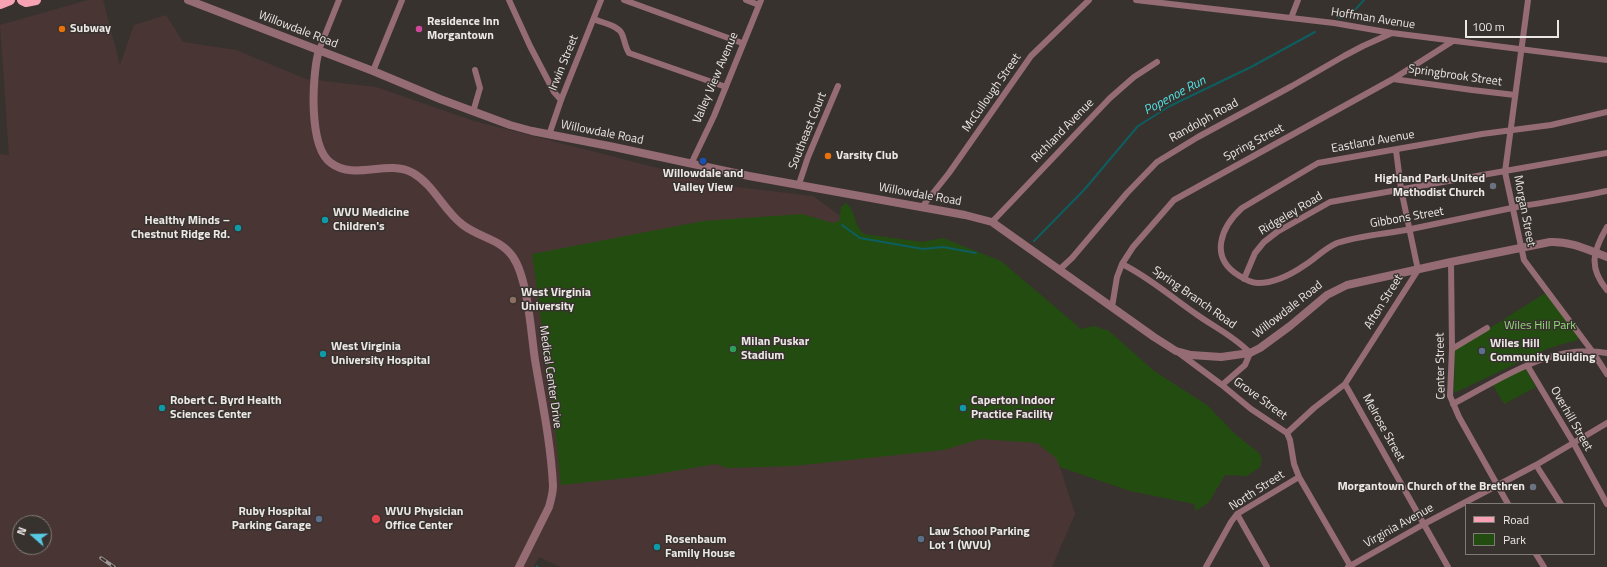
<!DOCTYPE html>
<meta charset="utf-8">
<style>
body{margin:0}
#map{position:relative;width:1607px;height:567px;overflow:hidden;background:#38322e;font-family:"Titillium Web",sans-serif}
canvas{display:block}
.legend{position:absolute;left:1465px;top:503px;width:130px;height:52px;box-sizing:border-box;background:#38322e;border:1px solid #807a77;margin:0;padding:5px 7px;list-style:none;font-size:12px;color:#ebe7e5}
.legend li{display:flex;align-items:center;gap:8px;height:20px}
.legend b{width:20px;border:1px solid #807a77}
.north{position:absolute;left:12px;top:515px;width:40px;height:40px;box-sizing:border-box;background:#38322e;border:1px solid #807a77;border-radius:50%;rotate:290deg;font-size:11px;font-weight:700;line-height:16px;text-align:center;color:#ebe7e5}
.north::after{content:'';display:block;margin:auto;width:14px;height:18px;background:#58c9e3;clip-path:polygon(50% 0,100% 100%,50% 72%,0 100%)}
.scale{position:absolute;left:1465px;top:20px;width:94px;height:18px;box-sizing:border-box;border:2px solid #ebe7e5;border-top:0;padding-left:5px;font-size:12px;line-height:14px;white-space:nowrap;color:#ebe7e5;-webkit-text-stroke:3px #38322e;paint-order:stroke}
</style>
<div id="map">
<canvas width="1607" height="567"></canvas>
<ul class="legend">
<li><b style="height:5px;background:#f7a3b4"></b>Road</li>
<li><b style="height:11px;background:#234d10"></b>Park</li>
</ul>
<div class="north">N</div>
<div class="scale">100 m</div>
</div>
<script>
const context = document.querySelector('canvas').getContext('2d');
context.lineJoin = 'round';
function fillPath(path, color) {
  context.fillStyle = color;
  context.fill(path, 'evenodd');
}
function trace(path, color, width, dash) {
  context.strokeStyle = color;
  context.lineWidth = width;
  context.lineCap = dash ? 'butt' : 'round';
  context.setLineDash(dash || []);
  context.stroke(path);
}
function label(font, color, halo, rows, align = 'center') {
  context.font = font + ' "Titillium Web",sans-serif';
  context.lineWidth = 3;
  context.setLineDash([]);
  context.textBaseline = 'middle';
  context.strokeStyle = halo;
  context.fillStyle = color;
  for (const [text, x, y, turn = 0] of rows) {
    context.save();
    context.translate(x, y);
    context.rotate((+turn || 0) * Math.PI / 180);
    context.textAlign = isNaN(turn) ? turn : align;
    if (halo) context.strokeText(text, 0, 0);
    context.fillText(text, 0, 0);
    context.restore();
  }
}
fillPath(new Path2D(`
 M88 0H103L120 65 134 25 166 15 183 42 236 50 306 79 376 87 474 121 728 186 813 196 899 259 1057 458 1075 514 1052 567H561L539 557 533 567H0V154L9 155 0 25ZM20 523H44V547H20Z`), '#4a3535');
fillPath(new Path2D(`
 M846 203C857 212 853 225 864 234L922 242 943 238 1001 261 1081 329 1094 326 1109 331 1154 371 1207 405 1235 434 1259 453 1262 460 1260 467 1247 476 1225 475 1209 502 1196 511 1194 504 1130 491 1060 467 1056 458 1037 443 980 439 944 450 793 466 727 468 716 464 645 476 561 485 552 399 532 254 703 221 802 214 833 223 839 221 841 207Z
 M1547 292 1579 337 1576 341 1569 342 1547 349 1454 393 1455 350Z
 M1525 368 1536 387 1504 404 1493 385Z`), '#234d10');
trace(new Path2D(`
 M1339 18 1354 11 1364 0
 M842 225 860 238 923 249 943 247 976 253
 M1034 241 1084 190 1138 126 1170 106 1251 67 1315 32
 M537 567V566`), '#0c5e61', 2);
trace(new Path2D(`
 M509 0 530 46 554 92 561 100
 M624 0 742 43
 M746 0 759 5
 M1136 0 1334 23 1392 33 1607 60
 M1528 0 1505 172 1524 260 1592 351 1607 374
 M1291 18 1298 0
 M594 19C602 23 618 25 622 34 625 41 625 47 629 53L726 87
 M319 50 339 0
 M373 71 402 0
 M1393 79 1472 90 1515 95
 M473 112 480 88 475 70
 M1607 112 1551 125 1482 134 1318 163 1242 208C1221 227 1209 257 1238 275 1244 279 1251 283 1258 283 1274 283 1292 274 1305 265 1316 258 1325 248 1337 243 1361 235 1387 234 1411 229 1445 222 1478 215 1512 208 1544 202 1576 198 1607 191
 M549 135 561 100 601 0
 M691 164 714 116 761 0
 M799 184 808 157 838 86
 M922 207 949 173 1031 56 1089 0
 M992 222 1110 98 1134 77 1157 62
 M1607 227C1593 251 1588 267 1607 290
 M1451 262 1452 349 1450 396 1459 417 1508 504
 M1122 264C1149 277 1171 297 1196 314 1214 327 1235 337 1250 353L1245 365 1222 385
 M1059 270 1072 258 1127 193 1157 162 1198 137 1292 86 1344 56 1363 46 1392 33
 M1244 279 1255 253 1264 242 1277 232 1330 202 1607 153
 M1112 307 1117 277 1122 264 1133 247 1174 200 1393 79 1453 41
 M1452 349 1487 328
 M1179 353 1222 385 1251 409 1287 433 1290 440 1294 464 1299 477 1351 567
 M1527 365 1573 442 1607 504
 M1345 384 1448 567
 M1453 404C1501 379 1550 343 1607 353
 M1287 433 1314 408 1345 384 1418 270 1401 189 1396 150
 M1536 465 1561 504
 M1237 514 1267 567
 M1536 554 1544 567
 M1206 567 1231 522 1237 514 1299 477
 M1348 567 1424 524 1536 465 1607 423`), '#956c74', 6);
trace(new Path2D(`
 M188 0 373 71 440 99 510 125 532 131 614 147 749 176 965 215 992 222 1154 337 1176 351 1191 355 1221 357 1250 353 1260 348 1290 326 1327 295 1347 285 1451 262 1550 242C1570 241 1588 250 1607 257
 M319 50C312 74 308 147 331 163 355 181 387 159 413 173 434 185 444 211 463 225 480 238 501 239 513 257 528 279 531 333 535 360 542 401 551 444 553 486 553 493 551 500 549 507L519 567`), '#956c74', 8);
trace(new Path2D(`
 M22 0 26 2 36 0
 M0 4 10 0`), '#f7a3b4', 10);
const rail = new Path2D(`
 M101 558 114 567`);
trace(rail, '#9e9997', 3.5);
trace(rail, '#38322e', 2, [6]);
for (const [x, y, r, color] of [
 [62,29,4,"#e8710a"],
 [419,29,4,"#d1479c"],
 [828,156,4,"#e8710a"],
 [703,161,4,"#1a4fb4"],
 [1493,186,4,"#6b7280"],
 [325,220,4,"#0f9aa8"],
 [238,228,4,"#0f9aa8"],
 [513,300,4,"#8d6e63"],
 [733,349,4,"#2e9e5b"],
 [1482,351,4,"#5c6f8a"],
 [323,354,4,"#0f9aa8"],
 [162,408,4,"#0f9aa8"],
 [963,408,4,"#0f9aa8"],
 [1533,487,4,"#6b7280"],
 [319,519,4,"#5c6f8a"],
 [376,519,5,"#e0444e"],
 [921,539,4,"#5c6f8a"],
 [657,547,4,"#0f9aa8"]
]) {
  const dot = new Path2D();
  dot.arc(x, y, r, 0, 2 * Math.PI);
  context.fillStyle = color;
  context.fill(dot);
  trace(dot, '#38322e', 1.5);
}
label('12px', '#ebe7e5', '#38322e', [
 ["Hoffman Avenue",1373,19,9],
 ["Willowdale Road",298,30,21],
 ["Irwin Street",564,63,-68],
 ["Springbrook Street",1455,76,8],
 ["Valley View Avenue",716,78,-67],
 ["McCullough Street",992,93,-55],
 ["Randolph Road",1204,121,-29],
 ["Southeast Court",808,131,-68],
 ["Richland Avenue",1063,131,-46],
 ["Willowdale Road",602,133,11],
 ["Eastland Avenue",1373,142,-10],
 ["Spring Street",1254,143,-28],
 ["Willowdale Road",920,195,10],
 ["Morgan Street",1524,211,79],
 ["Ridgeley Road",1291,214,-31],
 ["Gibbons Street",1407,218,-10],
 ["Spring Branch Road",1194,298,35],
 ["Afton Street",1384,302,-58],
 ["Willowdale Road",1288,310,-38],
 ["Center Street",1441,366,-91],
 ["Medical Center Drive",550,377,82],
 ["Grove Street",1260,399,36],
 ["Overhill Street",1571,419,60],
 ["Melrose Street",1383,428,61],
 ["North Street",1257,491,-33],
 ["Virginia Avenue",1399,526,-29]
]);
label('bold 12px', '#ebe7e5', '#38322e', [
 ["Residence Inn",427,22],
 ["Morgantown",427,36],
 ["Subway",70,29],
 ["Varsity Club",836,156],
 ["Willowdale and",703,174,"center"],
 ["Valley View",703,188,"center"],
 ["Highland Park United",1485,179,"right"],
 ["Methodist Church",1485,193,"right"],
 ["WVU Medicine",333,213],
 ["Children's",333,227],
 ["Healthy Minds –",230,221,"right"],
 ["Chestnut Ridge Rd.",230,235,"right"],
 ["West Virginia",521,293],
 ["University",521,307],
 ["Milan Puskar",741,342],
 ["Stadium",741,356],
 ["Wiles Hill",1490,344],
 ["Community Building",1490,358],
 ["West Virginia",331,347],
 ["University Hospital",331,361],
 ["Robert C. Byrd Health",170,401],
 ["Sciences Center",170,415],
 ["Caperton Indoor",971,401],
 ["Practice Facility",971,415],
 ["Morgantown Church of the Brethren",1525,487,"right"],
 ["Ruby Hospital",311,512,"right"],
 ["Parking Garage",311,526,"right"],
 ["WVU Physician",385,512],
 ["Office Center",385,526],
 ["Law School Parking",929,532],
 ["Lot 1 (WVU)",929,546],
 ["Rosenbaum",665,540],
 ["Family House",665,554]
], 'left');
label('12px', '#92da79', '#38322e', [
 ["Wiles Hill Park",1540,326]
]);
label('italic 13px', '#51dee3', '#38322e', [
 ["Popenoe Run",1175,96,-28]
]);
</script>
